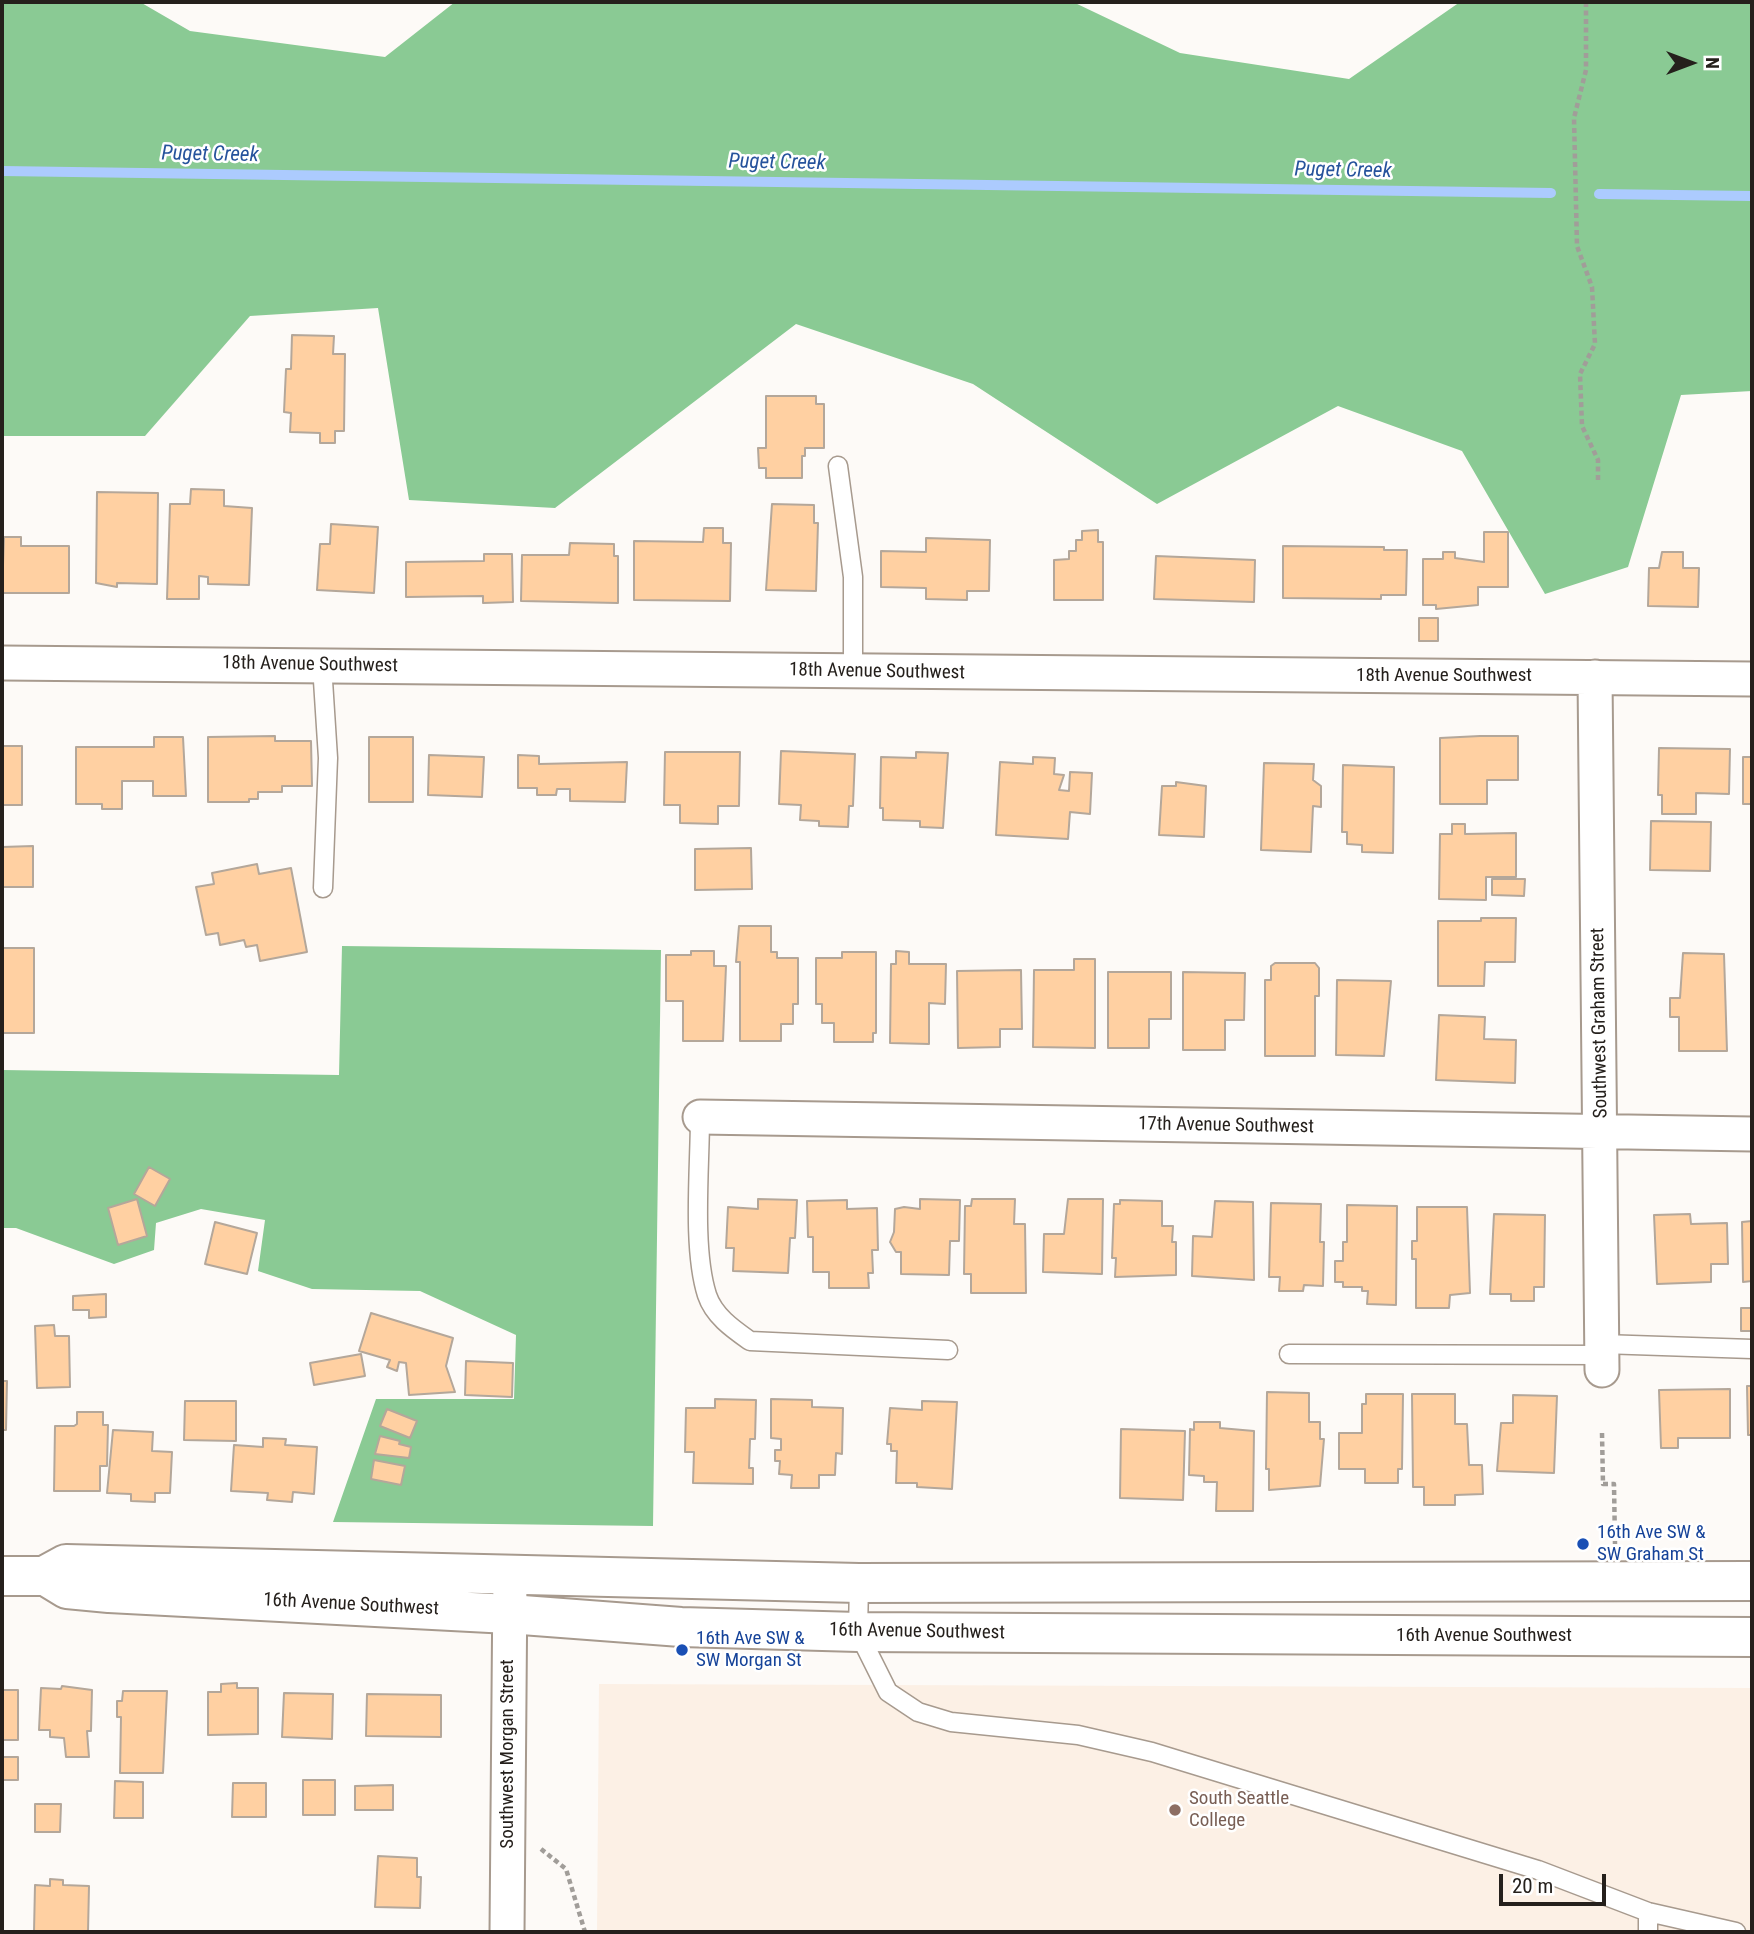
<!DOCTYPE html>
<style>
body{margin:0}
#map{position:relative;width:1754px;height:1934px;overflow:hidden;background:#fdfaf7;font-family:"Roboto Condensed",sans-serif}
canvas{display:block}
.frame{position:absolute;inset:0;border:4px solid #25201c;pointer-events:none}
.north{position:absolute;left:1656px;top:28px;width:70px;height:70px;-webkit-text-stroke:5px #fff;paint-order:stroke;rotate:90deg;font-size:19px;font-weight:700;line-height:28px;text-align:center;color:#25201c}
.north::after{content:'';display:block;margin:auto;width:24px;height:32px;background:#25201c;clip-path:polygon(50% 0,100% 100%,50% 72%,0 100%)}
.scale{position:absolute;left:1499px;top:1874px;width:107px;height:32px;box-sizing:border-box;border:4px solid #25201c;border-top:0;padding-left:9px;font-size:21px;line-height:24px;white-space:nowrap;color:#25201c;-webkit-text-stroke:5px #fff;paint-order:stroke}
</style>
<div id="map">
<canvas width="1754" height="1934"></canvas>
<div class="frame"></div>
<div class="north">N</div>
<div class="scale">20 m</div>
</div>
<script>
const context = document.querySelector('canvas').getContext('2d');
context.lineJoin = 'round';
function fillPath(path, color) {
  context.fillStyle = color;
  context.fill(path, 'evenodd');
}
function trace(path, color, width, dash) {
  context.strokeStyle = color;
  context.lineWidth = width;
  context.lineCap = dash ? 'butt' : 'round';
  context.setLineDash(dash || []);
  context.stroke(path);
}
function label(font, color, halo, rows, align = 'center') {
  context.font = font + ' "Roboto Condensed",sans-serif';
  context.lineWidth = 5;
  context.setLineDash([]);
  context.textBaseline = 'middle';
  context.strokeStyle = halo;
  context.fillStyle = color;
  for (const [text, x, y, turn = 0] of rows) {
    context.save();
    context.translate(x, y);
    context.rotate((+turn || 0) * Math.PI / 180);
    context.textAlign = isNaN(turn) ? turn : align;
    if (halo) context.strokeText(text, 0, 0);
    context.fillText(text, 0, 0);
    context.restore();
  }
}
fillPath(new Path2D(`
 M599 1684 1752 1688V1932H597Z`), '#fcf0e5');
fillPath(new Path2D(`
 M2 2H140L190 31 385 57 455 2H1073L1180 53 1349 79 1460 2H1752V391L1681 395 1628 567 1545 594 1462 451 1338 406 1157 504 973 384 796 324 555 508 409 500 378 308 250 316 145 436H2Z
 M342 946 661 950 653 1526 333 1522 376 1399H514L516 1335 420 1291 312 1289 258 1271 265 1220 201 1209 156 1223 154 1250 114 1264 16 1228H2V1070L339 1075Z`), '#8aca94');
trace(new Path2D(`
 M2 171 1551 193
 M1599 194 1752 196`), '#accbfe', 10);
const building = new Path2D(`
 M292 335 334 336 333 354H345L344 431H335V443H320V433L290 432 291 413 284 412 286 369H291Z
 M766 396H816V404H824V448H805V456H802V478H766V468H759L758 448H766Z
 M191 489 224 490V506L252 508 249 585 208 584V577L199 576V599H167L170 504H190Z
 M97 492 158 493 157 584 117 583V587L96 583Z
 M772 504 814 505V523H818L816 591 766 590Z
 M331 524 378 527 374 593 317 590 320 544H330Z
 M704 528H723V543H731L730 601 634 600V541L703 542Z
 M1098 530V542H1103V600H1054V560L1069 559V551H1076V540H1082V531Z
 M1484 532H1508V587H1478V605L1436 609V605H1423V559H1443V552H1455V558L1484 562Z
 M4 537H21V546H69V593H2Z
 M926 538 990 540 989 591H967V600L926 599V588L881 587V551L926 552Z
 M570 543 614 544V556H618V603L521 601 522 555H569Z
 M1283 546 1384 547V550H1407L1406 595H1381V599L1283 598Z
 M1662 552H1683V568H1699L1698 607 1648 606 1649 568H1659Z
 M484 554H512L513 602 483 603V596L406 597V562L484 561Z
 M1156 556 1255 560 1254 602 1154 599Z
 M1419 618H1438V641H1419Z
 M275 736V741H311L312 786H282V792H258V799H249V802H208V737Z
 M1480 736H1518V780H1487V804H1440V738Z
 M154 737H183L186 796H153V781H122V809H102V804H76V747H154Z
 M369 737H413V802H369Z
 M2 746H22V805H2Z
 M1659 748 1730 749 1729 794 1696 793V814H1662V795H1658Z
 M781 751 855 754 853 806H849L848 827 819 826V821L800 820 801 805 779 804Z
 M665 752H740L739 806H718V824L680 823V805H664Z
 M916 752 948 753 943 828 920 827V821L883 820V808H880L881 757 916 758Z
 M429 755 484 757 482 797 428 795Z
 M518 755 539 756V764L627 762 625 802 570 801V789H557L556 795H537V788H518Z
 M1033 757 1055 758 1054 774 1064 775 1059 790 1069 791 1070 772 1092 773 1090 814 1070 812 1068 839 996 835 1000 762 1033 764Z
 M1743 757H1752V804H1743Z
 M1264 763 1314 764 1313 780 1321 786V807L1313 806 1311 852 1261 850Z
 M1343 765 1394 767 1393 853 1362 852V845L1347 844V832H1342Z
 M1176 782 1206 786 1204 837 1159 835 1162 786H1176Z
 M1651 821 1711 822 1710 871 1650 870Z
 M1452 824H1465V834L1516 833V877H1486V900L1439 899 1440 834H1452Z
 M33 846V887H2V847Z
 M751 848 752 889 695 890V849Z
 M257 864 259 874 291 868 307 952 260 961 257 945 246 947 244 940 220 945 218 933 206 935 196 887 214 884 212 873Z
 M1492 879H1525L1524 896 1492 895Z
 M1481 918H1516L1515 962H1485L1484 986H1438V921H1481Z
 M739 926H771V952H777V958H798V1004H793V1024H781V1041H740V962H736Z
 M2 948H34V1033H2Z
 M691 951H714V966H726L723 1041H683V1001H666V955H691Z
 M896 951 909 952V964H946L945 1004 929 1003V1044L890 1043 891 964H896Z
 M842 952H876V1033H873V1042H834V1023H822V1004H816V958H842Z
 M1683 953 1724 954 1727 1051H1679V1017H1670V998H1680Z
 M1074 959H1095V1048L1033 1047 1034 970H1074Z
 M1275 963H1315L1319 968V996H1315V1056H1265V980H1271V966Z
 M1021 970 1022 1029H1000V1047L958 1048 957 971Z
 M1108 972H1171V1019H1149V1048H1108Z
 M1183 972 1245 973 1244 1020H1225V1050H1183Z
 M1337 980 1391 981 1384 1056 1336 1055Z
 M1439 1015 1485 1017 1484 1039 1516 1040 1515 1083 1436 1080Z
 M149 1167 170 1179 155 1206 134 1194Z
 M137 1199 147 1236 118 1245 108 1208Z
 M758 1199 797 1200 795 1238H790L788 1273 733 1271 734 1248H726L728 1207 758 1209Z
 M920 1199 960 1200 959 1241H950L949 1275 901 1274V1252H896L890 1242 894 1232 895 1209 904 1207 920 1209Z
 M972 1199H1015L1014 1224H1025L1026 1293H971V1274H964L965 1206H971Z
 M1068 1199H1103L1102 1274 1043 1272 1044 1234H1064Z
 M847 1200V1209L877 1208 878 1250H872L873 1273H868L869 1288H829V1272H813V1237H808L807 1201Z
 M1120 1200 1162 1201V1226H1173L1172 1242H1176V1275L1115 1277 1116 1258H1112L1114 1204H1120Z
 M1215 1201 1253 1202 1254 1280 1192 1276 1193 1236 1212 1237Z
 M1271 1203 1321 1204 1320 1242H1324L1323 1286 1304 1285 1303 1291H1279L1280 1277H1269Z
 M1347 1205 1397 1206 1396 1305 1367 1304 1368 1291H1362V1287H1343V1282H1335V1261H1343V1242H1347Z
 M1417 1207H1467L1470 1293 1450 1295 1449 1308H1416V1259H1412V1241H1417Z
 M1494 1214 1545 1215 1544 1287H1534V1301H1511V1294H1490Z
 M1690 1214 1691 1224 1727 1223 1728 1264H1711V1282L1657 1284 1654 1215Z
 M1752 1221V1281L1743 1282 1742 1222Z
 M215 1222 257 1233 247 1274 205 1264Z
 M106 1294V1317L89 1318V1310H73V1296Z
 M1741 1308H1752V1331H1741Z
 M371 1313 453 1338 446 1366 455 1392 409 1395 406 1363 399 1362 397 1371 387 1367 390 1360 359 1351Z
 M54 1325 55 1336H69L70 1387 37 1388 35 1326Z
 M361 1354 365 1376 314 1385 310 1363Z
 M466 1361 513 1363 512 1397 465 1395Z
 M2 1381H7L6 1430H2Z
 M1747 1386H1752V1435H1748Z
 M1730 1389V1438H1678V1448H1661L1659 1390Z
 M1267 1392 1309 1393V1422H1320V1439H1324L1320 1486 1269 1490V1469H1266Z
 M1366 1394H1403L1402 1469H1398V1483H1365V1469H1339V1433H1362V1404H1366Z
 M1412 1394H1455V1424H1467L1469 1465H1482L1483 1494 1455 1495V1505H1424V1487H1413Z
 M1513 1395 1557 1396 1554 1473 1497 1471 1501 1423H1513Z
 M715 1399 756 1400 755 1439H750L749 1468H753V1484L693 1483 694 1452H685L686 1408H715Z
 M771 1399 812 1400V1407L843 1408 842 1454 836 1453 835 1475H819V1488H791L792 1475 779 1474 780 1461H775V1450H781V1439L771 1438Z
 M185 1401H236V1441L184 1440Z
 M922 1401 957 1402 952 1489 917 1487V1483H896L897 1451H891V1444H887L890 1408 922 1410Z
 M387 1409 417 1421 410 1438 380 1426Z
 M77 1412H103V1425H108L107 1466H100V1491H54L55 1426H74L77 1424Z
 M1194 1422H1220V1428L1254 1431 1253 1511H1216L1217 1482H1204V1476L1189 1475 1190 1429 1194 1430Z
 M1121 1429 1185 1431 1183 1500 1120 1498Z
 M113 1430 153 1432 152 1451 172 1452 170 1493H155V1502L131 1501V1494L107 1493Z
 M380 1436 400 1441 399 1444 411 1447 409 1458 375 1454Z
 M263 1438 286 1439 285 1445 317 1447 314 1494 293 1492 292 1502 267 1500 268 1493 231 1491 234 1445 263 1447Z
 M374 1460 405 1466 401 1485 371 1479Z
 M2 1679V1690H18V1740H2Z
 M237 1683V1688H258V1734L208 1735V1692H221V1684Z
 M62 1686 92 1690 91 1731H87L89 1757H66L64 1738 50 1737V1730H39L41 1688 61 1689Z
 M123 1691H167L163 1773H120L121 1717H117V1701H122Z
 M284 1693 333 1694 332 1739 282 1737Z
 M367 1694 441 1695V1737L366 1736Z
 M2 1757H18V1780H2Z
 M303 1780H335V1815H303Z
 M115 1781 143 1782V1818H114Z
 M233 1783H266V1817H232Z
 M393 1785V1810H355V1786Z
 M35 1804H61L60 1832H35Z
 M378 1856 417 1858V1877H421L420 1908 375 1907Z
 M50 1879 63 1880V1885L89 1886 88 1932H34L35 1885 50 1886Z`);
fillPath(building, '#ffd0a2');
trace(building, '#b4a79a', 2);
const service = new Path2D(`
 M838 466 853 577V672
 M322 665 328 758 323 888
 M700 1117C700 1167 692 1248 707 1295 714 1316 733 1329 750 1341L948 1350
 M1602 1344 1752 1349
 M1289 1354 1602 1355
 M859 1583 858 1632 888 1692 918 1712 951 1722 1078 1735 1152 1752 1538 1870 1648 1912 1736 1932
 M1648 1932V1912`);
const minor = new Path2D(`
 M2 663 1752 679
 M1595 677 1602 1370
 M700 1117 1752 1134
 M507 1932 510 1577`);
const tertiary = new Path2D(`
 M2 1576H44L66 1564 859 1583 1752 1581
 M49 1578 67 1589 109 1593 509 1614 681 1627 858 1632 1752 1637`);
trace(service, '#a79a8e', 21);
trace(minor, '#a79a8e', 37);
trace(tertiary, '#a79a8e', 42);
trace(new Path2D(`
 M1586 2V70L1574 118 1577 246 1592 287 1595 344 1580 374 1582 426 1598 460V483
 M1602 1433 1603 1484H1614L1615 1544
 M541 1849 566 1869 585 1932`), '#a19d99', 4.5, [5, 3.5]);
trace(service, '#fff', 18);
trace(minor, '#fff', 33);
trace(tertiary, '#fff', 38);
for (const [x, y, r, color] of [
 [1583,1544,7,"#1a4fb4"],
 [682,1650,7,"#1a4fb4"],
 [1175,1810,7,"#8d6e63"]
]) {
  const dot = new Path2D();
  dot.arc(x, y, r, 0, 2 * Math.PI);
  context.fillStyle = color;
  context.fill(dot);
  trace(dot, '#fff', 2.5);
}
label('19px', '#25201c', '#fff', [
 ["18th Avenue Southwest",310,665,1],
 ["18th Avenue Southwest",877,672,1],
 ["18th Avenue Southwest",1444,676],
 ["Southwest Graham Street",1600,1023,-91],
 ["17th Avenue Southwest",1226,1126,1],
 ["16th Avenue Southwest",351,1605,3],
 ["16th Avenue Southwest",917,1632,1],
 ["16th Avenue Southwest",1484,1636],
 ["Southwest Morgan Street",508,1754,-90]
]);
label('19px', '#164399', '#fff', [
 ["16th Ave SW &",1597,1533],
 ["SW Graham St",1597,1555],
 ["16th Ave SW &",696,1639],
 ["SW Morgan St",696,1661]
], 'left');
label('19px', '#785e54', '#fff', [
 ["South Seattle",1189,1799],
 ["College",1189,1821]
], 'left');
label('italic 21px', '#26539c', '#fff', [
 ["Puget Creek",210,155,1],
 ["Puget Creek",777,163,1],
 ["Puget Creek",1343,171,1]
]);
</script>
